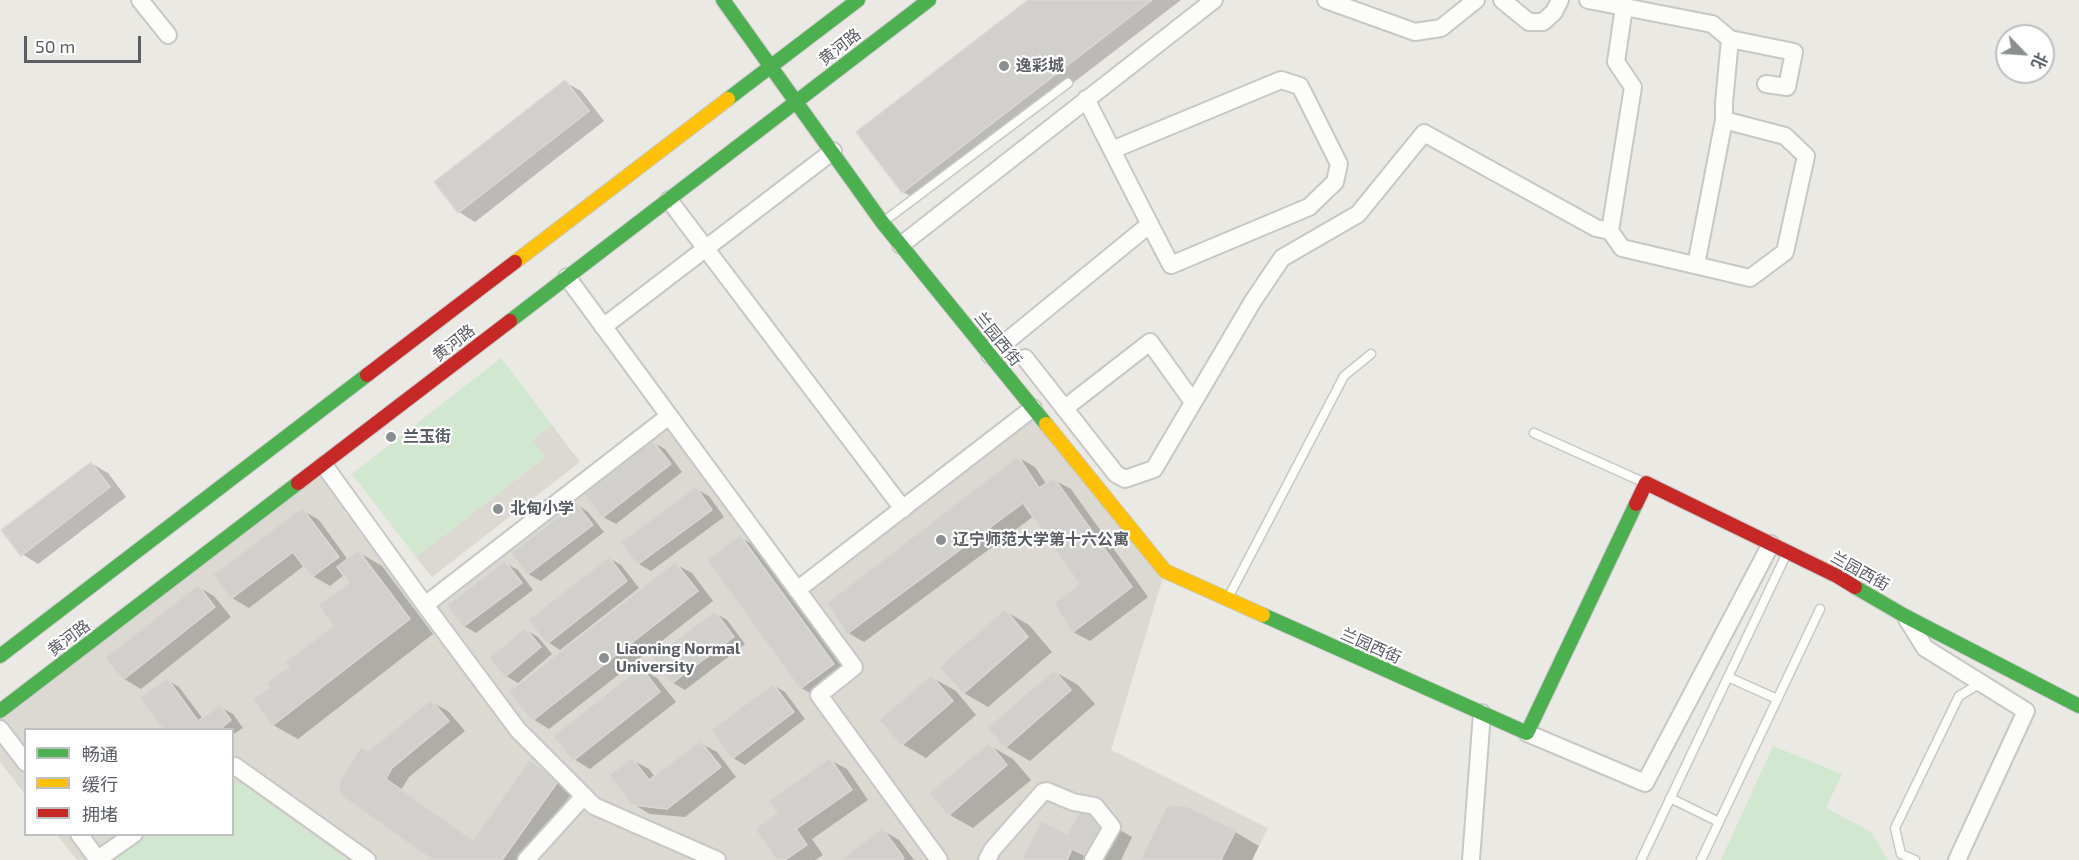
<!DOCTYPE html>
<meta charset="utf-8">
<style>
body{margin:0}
#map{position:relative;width:2079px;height:860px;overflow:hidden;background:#eae9e4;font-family:"Exo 2","Noto Sans SC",sans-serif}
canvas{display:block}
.legend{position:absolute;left:24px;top:728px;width:210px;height:108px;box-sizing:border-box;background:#fff;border:2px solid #bdbfc1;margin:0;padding:8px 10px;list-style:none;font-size:18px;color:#5a5e63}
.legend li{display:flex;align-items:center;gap:12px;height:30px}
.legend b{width:30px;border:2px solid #bdbfc1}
.north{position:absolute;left:1995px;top:24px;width:60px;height:60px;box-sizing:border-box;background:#fff;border:2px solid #bdbfc1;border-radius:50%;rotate:115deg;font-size:16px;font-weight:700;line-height:24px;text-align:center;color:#5a5e63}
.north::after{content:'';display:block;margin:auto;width:21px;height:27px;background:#8c8f90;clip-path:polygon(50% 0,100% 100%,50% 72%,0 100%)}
.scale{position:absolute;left:24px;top:36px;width:117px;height:27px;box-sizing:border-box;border:3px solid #5a5e63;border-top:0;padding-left:8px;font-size:18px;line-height:21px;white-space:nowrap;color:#5a5e63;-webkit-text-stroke:4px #fff;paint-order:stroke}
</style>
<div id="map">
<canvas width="2079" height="860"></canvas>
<ul class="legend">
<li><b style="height:8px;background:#4caf50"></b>畅通</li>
<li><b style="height:8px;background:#ffc107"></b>缓行</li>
<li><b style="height:8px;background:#c62828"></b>拥堵</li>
</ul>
<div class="north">北</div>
<div class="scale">50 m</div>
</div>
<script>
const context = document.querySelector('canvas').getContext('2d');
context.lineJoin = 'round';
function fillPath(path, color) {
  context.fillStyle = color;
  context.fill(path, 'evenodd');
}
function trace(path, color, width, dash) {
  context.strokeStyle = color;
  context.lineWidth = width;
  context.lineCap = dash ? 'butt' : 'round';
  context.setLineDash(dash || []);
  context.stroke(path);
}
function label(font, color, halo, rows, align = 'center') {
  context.font = font + ' "Exo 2","Noto Sans SC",sans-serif';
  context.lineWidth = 4.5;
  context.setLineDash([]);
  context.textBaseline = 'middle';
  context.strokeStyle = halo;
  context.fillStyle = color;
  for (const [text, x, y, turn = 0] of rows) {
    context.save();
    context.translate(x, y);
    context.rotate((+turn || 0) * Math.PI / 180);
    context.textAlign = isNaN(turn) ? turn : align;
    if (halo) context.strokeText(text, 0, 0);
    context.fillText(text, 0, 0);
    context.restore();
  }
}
fillPath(new Path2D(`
 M1033 408 1165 571 1111 750 1268 828 1252 860H77L57 835 232 834V730H26L25 794 0 762V711L324 465 425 605 669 416 797 590Z
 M552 425 580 462 432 577 416 557 545 457 532 440Z`), '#dbd9d2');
fillPath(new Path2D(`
 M501 358 552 425 532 440 545 457 416 557 352 474Z
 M1773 746 1842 774 1826 808 1871 832 1888 860H1721Z
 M233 782 245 785 347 860H116L113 857 148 835 232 834Z`), '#d1e7cf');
fillPath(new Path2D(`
 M1030 0H1181L919 201 903 192Z
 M565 82 581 91 604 121 475 222 459 212Z
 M652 442 665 449 682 472 616 524 603 517Z
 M1019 458 1035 467 1047 485 1054 480 1071 489 1148 597 1090 641 1073 632 1081 584 1034 516 864 642 848 633Z
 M91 463 108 473 126 497 38 564 22 554Z
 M696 489 709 496 724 517 651 571 639 564Z
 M576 504 588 512 604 532 541 581 528 574Z
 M302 510 319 520 348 560 358 552 382 566 433 634 298 739 273 725 291 667 335 626 351 584 344 575 330 586 313 576 305 565 249 608 232 598Z
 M740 537 757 547 850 674 818 697 801 688Z
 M609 558 621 565 639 588 560 650 548 642Z
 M505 563 518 570 533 590 476 633 464 626Z
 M675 564 692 573 713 601 549 729 533 719Z
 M198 587 214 596 231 617 141 689 124 679 108 658Z
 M1005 611 1029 625 1052 652 988 707 964 693Z
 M715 613 727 620 745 644 685 690 673 683Z
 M526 630 538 637 552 654 518 683 506 676Z
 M641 669 657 678 676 702 590 769 574 759Z
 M1054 671 1078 685 1095 704 1030 761 1006 747 990 728Z
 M931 677 956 691 976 715 926 758 902 744Z
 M167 680 179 687 203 719 220 707 233 714 243 728 232 735V730H165Z
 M773 685 785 692 805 719 745 765 733 758Z
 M431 702 448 711 465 731 409 777 401 790 475 841 530 762 574 790 525 860H435L368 753Z
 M700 743 717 752 736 777 685 817 650 814 633 804 632 760 649 769 655 777Z
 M989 745 1013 759 1031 780 973 828 948 814Z
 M830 760 847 769 868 800 812 839 823 855 815 860H778L779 814Z
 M1108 823 1132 837 1121 860H1023L1069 836Z
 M882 830 899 840 914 860H842Z
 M1235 832 1259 846 1252 860H1141Z`), '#0003');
const building = new Path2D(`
 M1028 0H1152L902 193 856 132Z
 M565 80 589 111 458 213 434 182Z
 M652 440 671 464 602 518 584 494Z
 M1018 456 1039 488 1054 478 1132 587 1072 633 1054 603 1079 584 1023 503 847 634 827 603Z
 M91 462 110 487 21 556 1 530Z
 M696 487 712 510 637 565 621 542Z
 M576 503 593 525 527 575 511 553Z
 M302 508 339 557 312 577 293 552 231 599 213 575Z
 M740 535 834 664 800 689 707 560Z
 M358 550 410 619 272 726 253 699 270 687 266 683 289 667 285 662 333 626 318 605 349 583 337 567Z
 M609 557 627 581 547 644 528 620Z
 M505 561 522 583 463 627 447 605Z
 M675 562 698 591 532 721 509 692Z
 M198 585 215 607 123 680 105 658Z
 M1005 609 1028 637 963 694 939 667Z
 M715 611 734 637 671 684 652 658Z
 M525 628 541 647 505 677 489 658Z
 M641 667 660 692 573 761 553 736Z
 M1054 670 1071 690 1005 748 987 728Z
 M931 675 953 701 901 746 879 720Z
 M167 678 198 721 220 705 231 720 219 730H163L140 698Z
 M773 684 794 712 732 759 711 730Z
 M431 700 449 721 392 768 386 779 473 840 529 760 559 780 502 860H432L342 796 339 791V782L361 747 368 751Z
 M700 741 721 767 667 809 632 805 609 775 632 758 649 780Z
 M989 743 1007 765 948 816 929 793Z
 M830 758 852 790 796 829 807 845 785 860H776L755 829 777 813 768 801Z
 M1168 805 1186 806 1236 830 1221 860H1140Z
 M1081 808 1109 821 1091 858 1072 849 1067 860H1022L1041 821 1068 834Z
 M882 828 904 858 902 860H840Z`);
fillPath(building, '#d1d0cd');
trace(building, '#dad8d4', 1.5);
const lane = new Path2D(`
 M883 222 1068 83
 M1534 433 1643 482
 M1229 596 1344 376 1371 354
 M1728 677 1777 699
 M1670 798 1719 822
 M1641 860 1786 555
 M1701 860 1820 609
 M1915 860 1901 854 1895 828 1959 696 1981 683`);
const street = new Path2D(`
 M140 0 168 35
 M1326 0 1415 32 1441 28 1476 0
 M1502 0 1529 22H1543L1554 12 1560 0
 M1588 0 1712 24 1730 39 1794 52 1787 87 1766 84
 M1086 99C1114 154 1142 210 1171 265L1309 207 1335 182 1339 164 1300 86 1281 80 1112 150
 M669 200 903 509
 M1610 231 1633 87 1616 62 1624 7
 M901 245 1214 0
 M1696 265 1724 120V103L1730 39
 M567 277 854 667 819 695 939 860
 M603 327 833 151
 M990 355 1150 224
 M1025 358 1116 474 1125 479 1154 469 1253 301 1282 258 1358 214 1424 133 1596 228 1610 231 1622 248 1750 278 1785 252 1806 156 1785 136 1724 120
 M1065 408 1150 342 1193 402
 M324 465 425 605 518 730 594 806 717 860
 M797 590 1033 408
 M425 605 669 416
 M1907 619 1925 648 2026 711 1957 860
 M0 729 26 763
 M1527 733 1645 783 1771 544
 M232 768 235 766 367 860
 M79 834 98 860
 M98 859 134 834
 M526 860 584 796
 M987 860 992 850 1043 792 1047 791 1073 802 1095 806 1112 827 1093 860
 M1471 860 1482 713`);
const fast = new Path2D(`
 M723 0 882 222 1046 424
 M728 99 858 0
 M510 321 929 0
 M1855 587 1905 616 2079 706
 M1263 615 1527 733 1636 504
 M0 656 367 375
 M0 711 298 483`);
const slow = new Path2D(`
 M515 262 728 99
 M1046 424 1165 571 1263 615`);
const jam = new Path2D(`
 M367 375 515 262
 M298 483 510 321
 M1636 504 1646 483 1837 576 1855 587`);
trace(lane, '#c7c7c5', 11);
trace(street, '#c7c7c5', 20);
trace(fast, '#c7c7c6', 16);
trace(slow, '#c7c7c6', 16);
trace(jam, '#c7c7c6', 16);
trace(lane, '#fcfcfb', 8);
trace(street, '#fcfcfb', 16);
trace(fast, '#4caf50', 14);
trace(slow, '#ffc107', 14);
trace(jam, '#c62828', 14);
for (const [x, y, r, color] of [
 [1004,66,6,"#8c8f90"],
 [391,437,6,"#8c8f90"],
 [498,509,6,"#8c8f90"],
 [941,540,6,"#8c8f90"],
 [604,658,6,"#8c8f90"]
]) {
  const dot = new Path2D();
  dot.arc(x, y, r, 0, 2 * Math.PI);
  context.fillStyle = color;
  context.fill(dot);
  trace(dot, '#fff', 2);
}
label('16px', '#5a5e63', '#fff', [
 ["黄河路",840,47,-38],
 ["兰园西街",998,339,51],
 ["黄河路",454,343,-38],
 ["兰园西街",1860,571,29],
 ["黄河路",69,638,-37],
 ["兰园西街",1371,646,24]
]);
label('bold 16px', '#5a5e63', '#fff', [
 ["逸彩城",1016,66],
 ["兰玉街",403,437],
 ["北甸小学",510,509],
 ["辽宁师范大学第十六公寓",953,540],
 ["Liaoning Normal",616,649],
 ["University",616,667]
], 'left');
</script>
